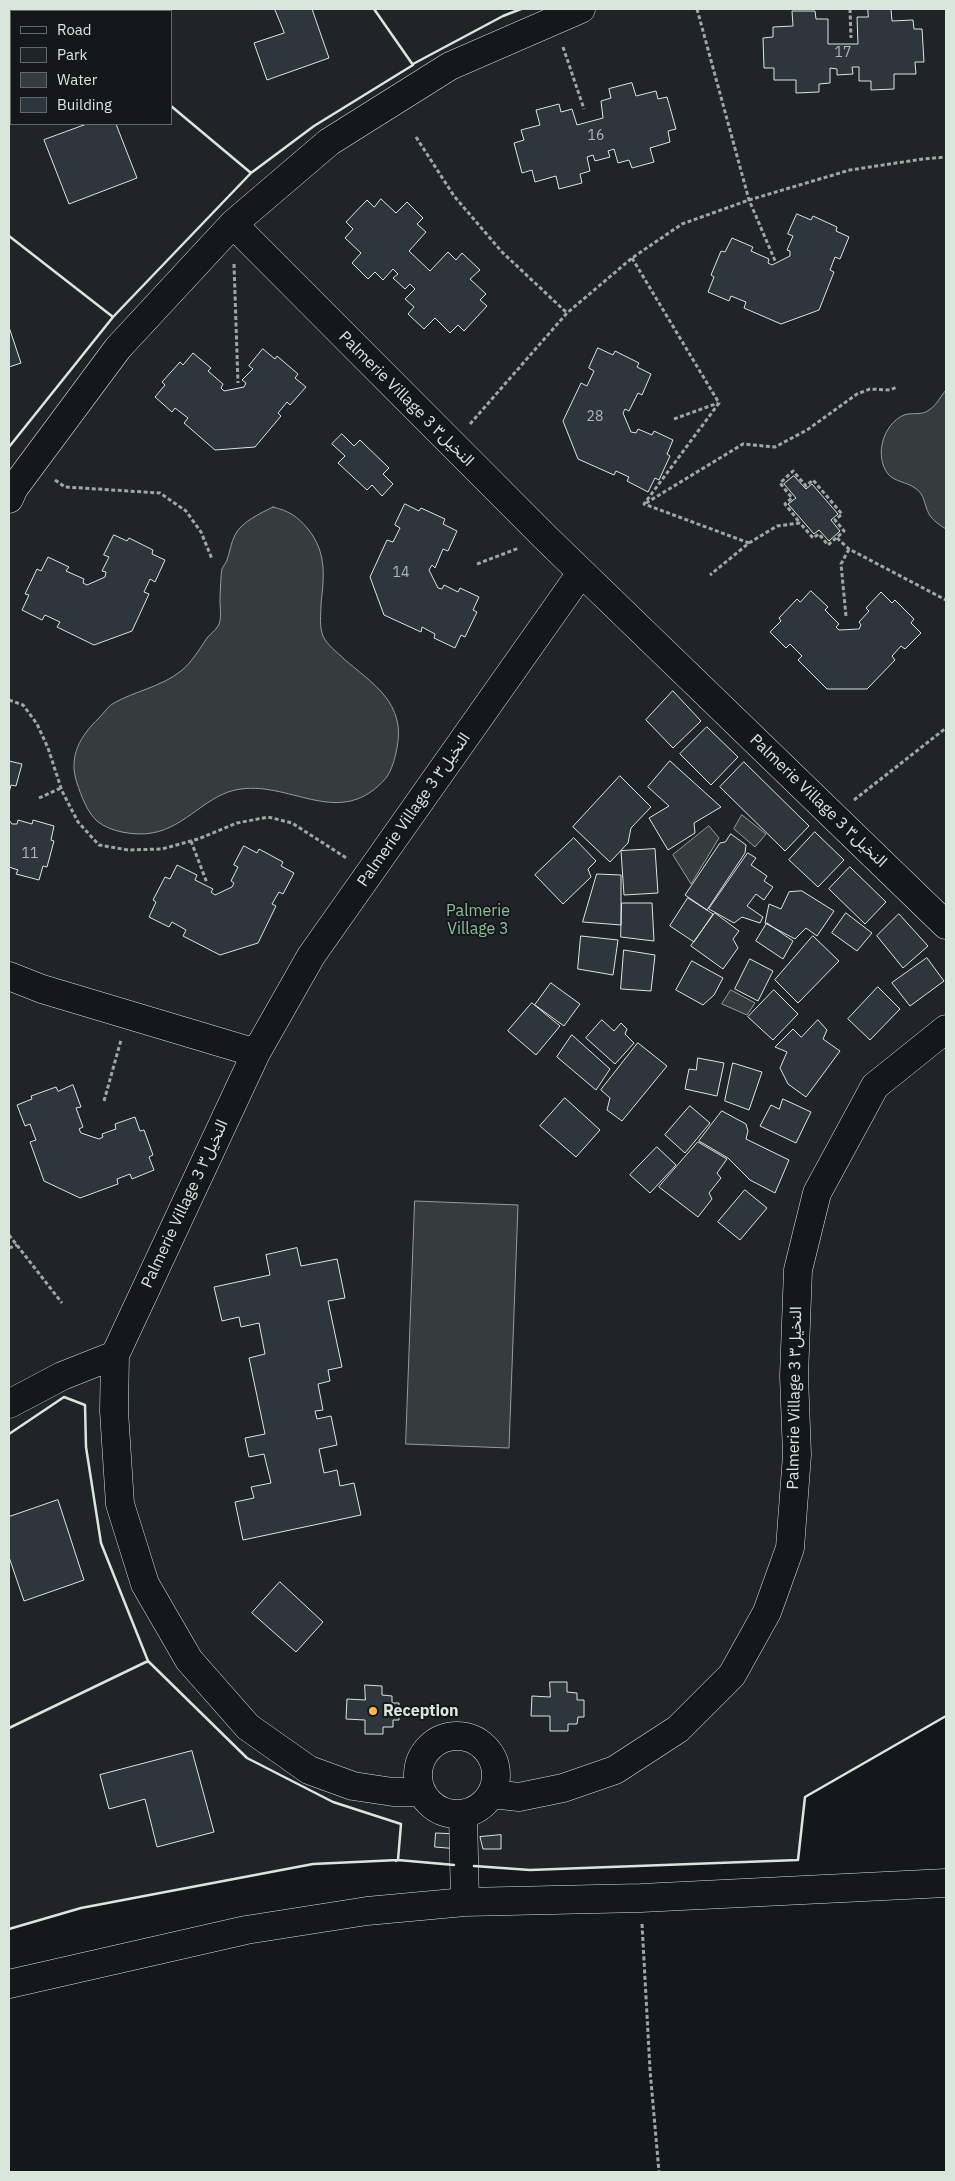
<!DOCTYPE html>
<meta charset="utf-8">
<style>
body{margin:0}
#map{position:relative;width:955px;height:2181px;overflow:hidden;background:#14181c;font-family:"IBM Plex Sans",sans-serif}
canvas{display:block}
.frame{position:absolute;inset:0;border:10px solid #d8e6dc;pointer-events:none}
.legend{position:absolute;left:10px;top:10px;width:162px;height:115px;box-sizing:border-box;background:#14181c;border:1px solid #626a69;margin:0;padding:6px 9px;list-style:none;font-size:15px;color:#d8e6dc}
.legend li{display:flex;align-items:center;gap:10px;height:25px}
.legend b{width:25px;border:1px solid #626a69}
</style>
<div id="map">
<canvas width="955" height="2181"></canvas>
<div class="frame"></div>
<ul class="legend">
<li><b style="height:6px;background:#14181c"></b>Road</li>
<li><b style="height:14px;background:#202428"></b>Park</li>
<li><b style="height:14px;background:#363b3e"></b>Water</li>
<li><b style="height:14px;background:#2c363c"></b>Building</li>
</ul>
</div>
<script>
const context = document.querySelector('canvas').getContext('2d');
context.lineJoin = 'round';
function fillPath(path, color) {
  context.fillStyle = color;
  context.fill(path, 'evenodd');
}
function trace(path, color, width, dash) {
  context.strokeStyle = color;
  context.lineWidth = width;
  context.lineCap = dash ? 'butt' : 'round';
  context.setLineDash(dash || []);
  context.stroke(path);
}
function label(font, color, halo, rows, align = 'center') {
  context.font = font + ' "IBM Plex Sans","Noto Sans Arabic",sans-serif';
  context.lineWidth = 4;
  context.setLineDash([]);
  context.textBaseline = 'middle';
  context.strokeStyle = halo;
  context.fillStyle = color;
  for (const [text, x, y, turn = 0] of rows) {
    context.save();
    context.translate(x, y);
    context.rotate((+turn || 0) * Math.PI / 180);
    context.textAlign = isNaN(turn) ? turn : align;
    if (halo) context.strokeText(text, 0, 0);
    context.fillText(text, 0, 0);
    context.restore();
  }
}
const green = new Path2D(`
 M9 9H946V1716L805 1797 798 1860 530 1870 398 1860 313 1864 81 1908 9 1929ZM11 11H171V124H11Z`);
fillPath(green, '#202428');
trace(green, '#939e99', 1);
const water = new Path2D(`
 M946 390V529C941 526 932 520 929 514 924 505 925 494 915 488 907 482 895 482 888 474 874 456 883 424 904 415 912 412 922 416 929 410 937 405 940 397 946 390Z
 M273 507C289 511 297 516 308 529 327 553 324 576 321 604 321 615 319 626 323 636 327 645 337 652 344 659 373 684 406 703 397 748 395 758 392 770 386 778 341 830 293 782 241 789 207 793 187 827 152 833 135 836 110 832 97 821 87 812 81 795 77 783 68 757 80 736 99 718 104 713 108 706 114 703 135 691 161 687 181 671 192 662 199 650 207 638 210 634 215 631 218 626 222 620 220 608 220 601 220 595 221 572 222 569 223 566 226 563 227 560 230 552 231 542 235 535 241 522 261 513 273 507Z
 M742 815 766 834 755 847 734 829Z
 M709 826 719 838 691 884 673 855Z
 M731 990 755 1003 747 1015 722 1004Z
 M415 1201 518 1205 509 1448 406 1444Z`);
fillPath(water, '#363b3e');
trace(water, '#939e99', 1);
const building = new Path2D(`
 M275 9H312L329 58 267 80 254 43 284 33Z
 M868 9H891L892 21 913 20 914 29H922L924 62H915L916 74H894V89L871 90V81H859V67H852L853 74 837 75V69L830 68V83L819 84V92L796 93V80H774V68H764L763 38 773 37V27L793 26 792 11H815L816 19H828V44H858L857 17H868Z
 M632 83 636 96 656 91 658 99 667 97 676 129 668 131 670 142 650 148 654 162 632 168 629 160 618 163 614 149 608 151 610 157 595 161 593 155 587 157 590 171 580 174 582 183 559 189 556 176 535 182 532 170 522 173 514 143 524 140 521 130 540 125 536 110 559 104 561 112 572 109 577 125 603 118 601 101 611 98 609 89Z
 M87 124H116L137 178 69 204 44 140Z
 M381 199 396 213 407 202 423 218 417 224 426 232 409 251 430 271 448 252 456 260 462 253 480 270 470 279 486 294 480 300 487 306 464 331 458 325 450 333 435 318 424 329 408 314 414 307 405 299 415 289 410 284 405 289 393 278 398 274 393 269 383 280 375 272 368 279 352 263 361 253 345 238 353 229 346 222 367 200 374 207Z
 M797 214 811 220 813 216 837 227 836 231 849 237 840 259 835 257 830 270 834 272 819 310 781 324 744 308 746 302 731 296 729 301 708 292 714 277 711 275 721 251 725 252 732 238 753 247 751 251 769 259 768 263 772 265 790 256V251L787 250 793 236 788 234Z
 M9 327 21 363 9 367Z
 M598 348 613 355 615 351 639 363 637 367 651 374 642 395 638 393 629 411 625 409 623 413 631 432 636 433 638 429 652 435 654 431 673 440 667 454 670 456 659 480 655 478 648 492 627 481 629 477 616 471 614 475 578 459 563 421 581 383 587 386 594 371 589 368Z
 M263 349 275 359 277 356 298 374 295 378 306 387 290 405 287 402 278 413 281 416 255 447 215 450 184 423 188 418 175 408 172 412 155 397 165 385 162 382 180 362 183 365 193 353 211 368 208 371 223 384 221 388 224 391 244 387 246 383 242 380 253 369 249 366Z
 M342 434 354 446 360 440 389 468 383 474 393 484 382 496 372 485 367 490 338 463 345 456 332 444Z
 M794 476 806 489 812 484 838 514 831 520 840 531 829 541 819 530 814 534 788 504 796 498 784 484Z
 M405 504 419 511 421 508 445 519 443 524 457 531 448 551 443 549 435 568 432 565 429 570 438 588 442 589 444 585 458 592 460 588 479 597 473 610 477 612 465 637 461 635 455 648 434 638 435 634 422 627 421 632 384 615 370 577 387 540 393 542 400 528 395 525Z
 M114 535 127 541 129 538 153 550 152 554 165 560 155 582 150 579 144 592 149 594 132 631 94 645 57 627 60 622 45 615 42 620 22 610 29 595 25 594 37 569 41 571 48 557 69 567 66 571 84 579 83 583 87 585 105 577 106 572 102 571 109 557 104 555Z
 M811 591 828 607 825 610 839 624 836 627 839 630 859 629 861 625 859 622 869 611 866 608 881 592 892 603 895 600 914 619 911 623 921 633 905 649 901 646 892 656 895 660 867 689H827L798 660 802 656 790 644 786 648 770 632 781 621 779 618 797 599 800 602Z
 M673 691 701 721 673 748 646 720Z
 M707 727 738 757 711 785 680 754Z
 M9 761 22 764 16 786 11 785 9 793Z
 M670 761 721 807 694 823 695 833 668 850 649 818 669 806 648 787Z
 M744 762 809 826 785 851 720 787Z
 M620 776 651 807 631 828 628 843 610 862 573 827Z
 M9 820 12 824H17L18 820 32 824 33 820 54 826 51 840 54 841 47 867 43 866 39 880 16 874 18 870 9 867Z
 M815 832 844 860 818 887 789 860Z
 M731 834 746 845 745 853 707 910 685 895 720 843 725 842Z
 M574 838 596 861 588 869 591 877 563 904 535 875Z
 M244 846 257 853 259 849 283 862 281 866 294 873 283 894 279 892 272 904 276 906 258 943 220 955 183 936 186 930 172 922 169 927 149 917 156 902 153 900 165 877 170 879 177 865 197 875 195 880 213 889 211 892 215 895 232 887 234 883 231 881 238 867 234 865Z
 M655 849 658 893 624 895 621 851Z
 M748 853 756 858 751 865 767 876 764 881 773 887 764 900 756 894 747 906 763 917 760 923 742 917 734 923 709 909Z
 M850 867 886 902 865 924 829 889Z
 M597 874 621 875V925L583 922Z
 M802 891 834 911 817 936 806 928 795 939 765 923 769 904 781 909 789 892Z
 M688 898 713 914 694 942 670 926Z
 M622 903H652L654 941 621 937Z
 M715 913 739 931 733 939 738 948 723 969 691 946Z
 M846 913 872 933 857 951 832 933Z
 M899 914 928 946 903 968 877 936Z
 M767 923 793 941 783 959 756 941Z
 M581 936 618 940 613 975 578 969Z
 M813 936 839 961 798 1003 775 980Z
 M624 950 655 955 651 991 621 989Z
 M927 958 944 981 910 1006 892 983Z
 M750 959 773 971 758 1001 735 989Z
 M692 961 723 978 714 995 703 1005 676 990Z
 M551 983 580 1004 564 1026 535 1005Z
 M878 987 900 1009 870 1040 848 1019Z
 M774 990 798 1014 773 1040 748 1017Z
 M532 1003 560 1026 536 1055 508 1031Z
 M602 1020 614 1031 621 1023 627 1029 625 1034 634 1043 615 1064 586 1038Z
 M818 1020 827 1030 823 1039 840 1051 806 1097 788 1084 780 1068 787 1052 775 1047 793 1029 801 1037Z
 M572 1035 610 1069 596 1090 557 1057Z
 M638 1043 667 1066 622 1121 607 1110 610 1098 601 1090Z
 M698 1058 724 1063 717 1096 685 1089 689 1069 696 1070Z
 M733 1063 762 1072 749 1110 725 1101Z
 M73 1085 81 1107 76 1108 83 1127 79 1129 81 1133 99 1139 103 1137 102 1134 116 1129 115 1124 135 1117 140 1131 144 1130 153 1155 149 1157 154 1170 132 1179 130 1174 117 1179 118 1184 80 1198 44 1181 30 1142 36 1140 30 1124 25 1126 17 1105 32 1099 31 1096 56 1087 58 1091Z
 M565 1098 600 1130 576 1157 540 1126Z
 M783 1099 811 1112 796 1143 760 1126 771 1105 779 1109Z
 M690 1106 710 1123 685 1153 665 1135Z
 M722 1111 746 1124 748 1131 746 1139 789 1160 775 1193 750 1180 728 1158 699 1141Z
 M698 1142 727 1159 717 1173 721 1178 709 1193 712 1199 698 1217 659 1187Z
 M657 1147 676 1165 650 1193 630 1175Z
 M745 1190 767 1208 740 1240 718 1222Z
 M297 1248 301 1266 337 1259 345 1298 328 1301 342 1367 328 1370 330 1381 318 1384 323 1410 315 1411 317 1419 331 1416 337 1445 319 1449 324 1473 337 1470 340 1486 354 1483 361 1515 243 1540 235 1502 254 1498 251 1487 271 1483 264 1454 249 1457 245 1438 265 1434 249 1358 265 1354 259 1323 241 1327 239 1317 222 1321 214 1287 270 1275 266 1255Z
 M58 1500 84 1580 24 1601 9 1557V1517Z
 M280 1582 323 1622 296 1652 252 1613Z
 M550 1682H567V1692L577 1693V1700H584V1717H578L577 1724H568V1731H550V1716H531L532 1696 550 1697Z
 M365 1685 382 1686V1695L392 1696V1703H399V1720H393V1727H383V1734H365V1720L346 1719 347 1699 365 1700Z
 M192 1751 214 1832 157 1847 145 1799 109 1809 100 1775Z
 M436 1833 457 1834 459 1849 435 1847Z
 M501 1835V1849H483L480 1837Z`);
fillPath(building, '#2c363c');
trace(building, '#d8e6dc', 1);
const minor = new Path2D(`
 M233 224 546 538 946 925
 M9 499 14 488 118 348 233 224 329 142 450 66 581 9
 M9 976 42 989 256 1053
 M9 1404 62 1376 115 1355
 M418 1775a39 39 0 1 1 78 0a39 39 0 1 1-78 0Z
 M421 1792H393L353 1786 309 1770 248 1727 189 1660 145 1584 120 1504 114 1411 115 1355 256 1053 311 956 581 573
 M491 1794 519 1797 563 1788 615 1770 678 1729 732 1675 767 1612 790 1548 797 1455 794 1376 798 1270 817 1193 875 1086 946 1029
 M463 1814 465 1902
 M9 1984 246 1930 367 1911 465 1902 641 1898 946 1883`);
trace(minor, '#d8e6dc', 29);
trace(new Path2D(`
 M697 9 749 200 776 263
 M850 9 851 38
 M563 47 584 109
 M416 137 454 196 502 252 567 313
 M632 258 719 403 644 504 749 543 710 575
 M234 264 238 383
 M674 419 718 403
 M470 424 567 313 632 258 682 224 749 200 850 170 923 159 946 157
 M55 480 65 487 160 493 186 511 201 532 212 559
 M646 503 743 444 775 447 807 430 857 394 870 389 890 390 897 387
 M837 538 849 549 946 600
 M749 543 777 526 800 523 813 538 819 534 828 545 844 531 835 520 842 514 813 480 806 486 793 471 780 483 792 498 785 504 800 523
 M477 564 519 548
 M846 616 841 564 849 549
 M9 700 23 705 37 724 48 748 62 791 78 822 99 845 128 850 162 849 198 839 237 823 268 817 292 823 348 859
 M39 798 61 788
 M854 800 946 728
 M191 841 207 883
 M104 1101 121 1040
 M9 1235 62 1303
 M9 1248 17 1245
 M642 1924 650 2070 659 2172`), '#9da8a2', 3, [4, 2.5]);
trace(minor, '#14181c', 28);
trace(new Path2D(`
 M55 9 58 11
 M413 64 503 16 521 9
 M250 172 251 173 314 126 413 65 374 9
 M9 236 113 317
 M9 447 113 317 251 173 171 106
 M9 1434 64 1397 85 1405 86 1447 101 1543 148 1661 147 1662
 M9 1728 148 1661 247 1758 333 1802 401 1824 398 1860 396 1861
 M474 1866 530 1870 798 1860 805 1797 946 1716
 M9 1929 81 1908 313 1864 398 1860 454 1865`), '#d8e6dc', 2.5);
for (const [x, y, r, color] of [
 [373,1711,5,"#ffb74d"]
]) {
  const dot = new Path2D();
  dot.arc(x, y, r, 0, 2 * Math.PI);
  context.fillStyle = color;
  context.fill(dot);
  trace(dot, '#14181c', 2);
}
label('14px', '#adbab4', null, [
 ["17",843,53],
 ["16",596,136],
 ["28",595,417],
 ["14",401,573],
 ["11",30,854]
]);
label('16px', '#d8e6dc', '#14181c', [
 ["Palmerie Village 3 النخيل٣",406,399,45],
 ["Palmerie Village 3 النخيل٣",818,801,44],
 ["Palmerie Village 3 النخيل٣",414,810,-55],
 ["Palmerie Village 3 النخيل٣",185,1204,-65],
 ["Palmerie Village 3 النخيل٣",795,1398,-89]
]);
label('16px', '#8ac095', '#14181c', [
 ["Palmerie",478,911],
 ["Village 3",478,929]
]);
label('bold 16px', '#d8e6dc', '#14181c', [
 ["Reception",383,1711]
], 'left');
</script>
